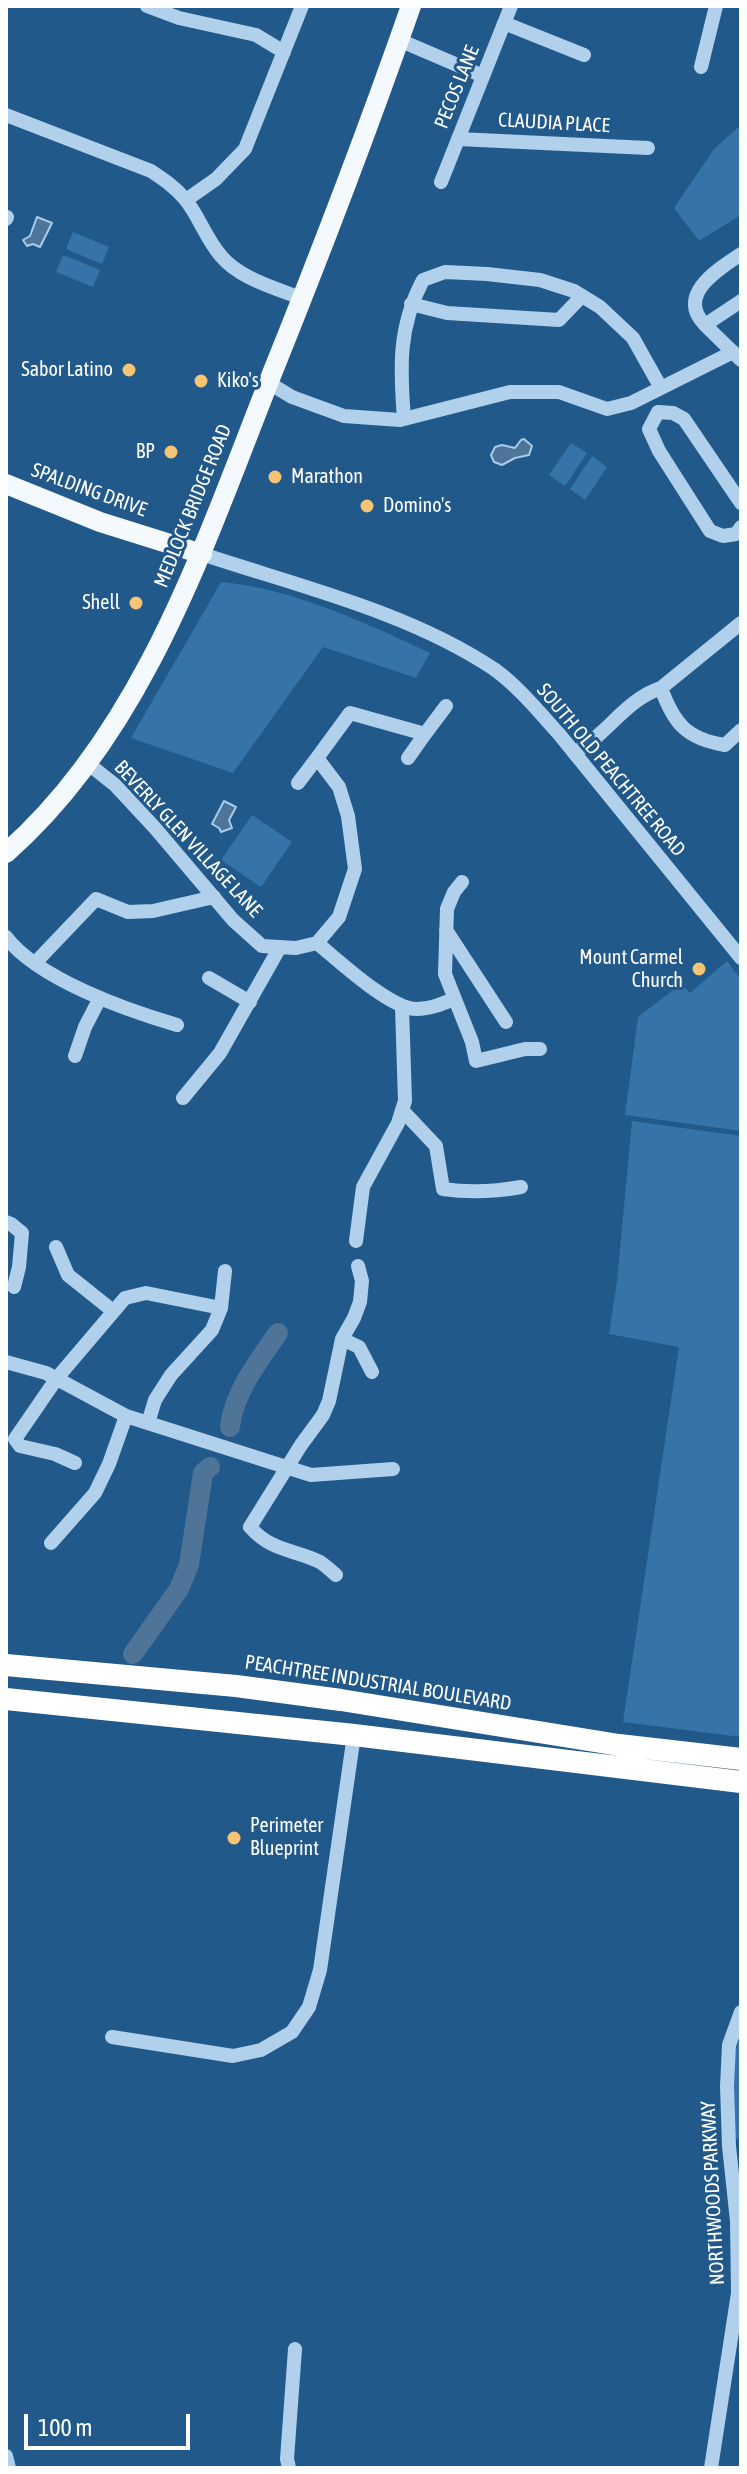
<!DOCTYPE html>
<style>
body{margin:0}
#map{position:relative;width:747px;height:2474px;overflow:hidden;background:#22598b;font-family:"Asap Condensed",sans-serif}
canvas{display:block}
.frame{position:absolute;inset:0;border:8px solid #fff;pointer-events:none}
.scale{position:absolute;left:24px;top:2414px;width:166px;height:36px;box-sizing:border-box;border:4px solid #fff;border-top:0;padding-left:10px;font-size:24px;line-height:28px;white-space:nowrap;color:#fff;-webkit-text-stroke:6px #22598b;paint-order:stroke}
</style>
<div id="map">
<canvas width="747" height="2474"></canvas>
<div class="frame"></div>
<div class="scale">100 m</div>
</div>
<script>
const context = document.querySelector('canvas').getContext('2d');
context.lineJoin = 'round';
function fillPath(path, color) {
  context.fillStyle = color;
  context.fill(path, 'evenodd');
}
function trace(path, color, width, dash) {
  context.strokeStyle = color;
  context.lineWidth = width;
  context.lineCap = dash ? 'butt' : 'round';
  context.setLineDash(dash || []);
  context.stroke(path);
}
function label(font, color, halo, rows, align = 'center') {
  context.font = font + ' "Asap Condensed",sans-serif';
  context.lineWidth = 6;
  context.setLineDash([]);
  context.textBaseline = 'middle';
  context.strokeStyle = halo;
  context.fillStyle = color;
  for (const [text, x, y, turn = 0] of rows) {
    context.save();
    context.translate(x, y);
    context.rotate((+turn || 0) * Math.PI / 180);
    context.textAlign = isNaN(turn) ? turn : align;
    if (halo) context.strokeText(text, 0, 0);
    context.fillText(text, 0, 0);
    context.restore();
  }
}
fillPath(new Path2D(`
 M741 125V215L699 241 674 208 714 149Z
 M73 232 109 247 102 264 66 249Z
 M63 255 100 270 93 287 56 272Z
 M571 443 587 453 565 486 549 475Z
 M592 456 607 467 585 500 570 489Z
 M221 582C291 588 366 623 430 653L416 678 323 647 233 773 131 738Z
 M252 815 292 842 261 887 221 860Z
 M727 961 741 980V1131L625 1115 638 1017 681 984 690 993Z
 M632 1121 741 1136V1737L623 1722 679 1347 609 1334 617 1281Z
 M741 2032V2142L734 2136 732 2129 735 2053Z`), '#3673a8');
const water = new Path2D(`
 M37 217 52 223 40 247 33 244 27 246 23 240 30 236Z
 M524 439 532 446 529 455 515 458 502 465 494 462 491 455 495 447 502 445 515 448 521 440Z
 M224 801 236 807 229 820 232 828 221 832 219 828 212 824Z`);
fillPath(water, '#4e7598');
trace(water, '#a4ccec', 2);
trace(new Path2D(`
 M230 1427C234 1392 258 1362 278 1333
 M133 1654 179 1589 189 1565 203 1473 210 1467`), '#4e7598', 20);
trace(new Path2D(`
 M147 6 179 18 256 35 284 52
 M504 23 584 55
 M399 40 483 76
 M701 67 716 6
 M6 115 151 171C163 179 175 187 185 199 199 216 206 239 221 256 240 279 276 288 303 299
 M458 139 648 148
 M441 182 511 6
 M186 200 216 179 245 149 302 6
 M6 219 7 217
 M741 254C717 270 676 295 705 325L741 301
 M411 304 447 313 559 320 582 296
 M705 325 741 360
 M269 383 292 397 344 416 400 420 510 392H559L607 409 631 403 733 352
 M404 419C400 368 398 327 423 280L445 272 487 274 540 280 574 291 600 307 633 338 661 388
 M741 503 684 419 673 413 658 412 649 429 659 451 710 531 723 536 736 534 741 527
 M202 554C298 586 409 612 494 669 519 687 539 712 559 734L741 958
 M741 623 661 688C674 724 687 739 725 745L741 730
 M574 753C607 735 625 700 661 688
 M408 758 425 734
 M86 762 115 785 155 828 233 920 262 946 296 948 317 943 339 917 355 869 348 816 339 787 317 758 350 713 425 734 446 706
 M298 783 317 758
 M462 882 454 892 447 909 445 974 472 1042 476 1061 525 1049H540
 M446 930 506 1022
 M6 937C38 979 126 1010 177 1025
 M317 943C338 960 391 1010 417 1009 430 1009 442 1004 454 999
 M35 963 96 899 128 912 153 911 214 897
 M209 978 250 1002
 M402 1007 405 1101 402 1110 436 1146 443 1189C470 1193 493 1192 521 1187
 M75 1056 85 1027 100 998
 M183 1098 220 1053 280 947
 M6 1222 11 1224 22 1233 19 1267 14 1287
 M356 1241 363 1187 398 1123 402 1110
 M56 1247 68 1275 113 1311
 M342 1339 359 1347 372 1372
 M6 1362 46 1373 126 1416 311 1475 393 1469
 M148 1423 155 1400 171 1375 212 1330 221 1308 225 1271
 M75 1463 55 1454 20 1446 15 1439 57 1378 125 1298 146 1293 221 1308
 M51 1543 95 1493 109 1464 126 1416
 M336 1575C331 1571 325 1565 320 1562 294 1549 272 1552 250 1527L301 1445 323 1415 329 1401 342 1339 354 1318 360 1302 362 1281 358 1266
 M112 2037 233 2056 261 2050 292 2032 309 2007 320 1970 354 1735
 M6 2456 9 2468
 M289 2468 287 2459 295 2349
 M711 2468 738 2293 737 2221 729 2146 727 2086 729 2045 741 2012`), '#b0d0eb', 14);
trace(new Path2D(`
 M6 484 100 522 202 554
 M6 853C143 733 204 545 269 381 319 257 367 132 411 6`), '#f4f9fe', 20);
trace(new Path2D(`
 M6 1665 236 1686 341 1700 619 1745 741 1759
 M6 1699 354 1735 741 1782`), '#fff', 22);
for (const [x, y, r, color] of [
 [129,370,8,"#f6c472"],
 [201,381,8,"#f6c472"],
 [171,452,8,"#f6c472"],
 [275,477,8,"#f6c472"],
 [367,506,8,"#f6c472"],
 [136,603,8,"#f6c472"],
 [699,969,8,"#f6c472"],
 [234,1838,8,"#f6c472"]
]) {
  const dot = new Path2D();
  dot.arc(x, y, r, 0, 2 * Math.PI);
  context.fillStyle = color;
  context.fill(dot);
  trace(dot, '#22598b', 3);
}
label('20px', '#fff', '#22598b', [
 ["PECOS LANE",457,87,-68],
 ["CLAUDIA PLACE",554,123,3],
 ["SPALDING DRIVE",89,490,20],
 ["MEDLOCK BRIDGE ROAD",193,506,-68],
 ["SOUTH OLD PEACHTREE ROAD",611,770,50],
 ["BEVERLY GLEN VILLAGE LANE",188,839,47],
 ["PEACHTREE INDUSTRIAL BOULEVARD",378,1683,9],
 ["NORTHWOODS PARKWAY",713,2193,-93]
]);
label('20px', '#fff', '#22598b', [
 ["Sabor Latino",113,370],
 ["Kiko's",217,381,"left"],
 ["BP",155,452],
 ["Marathon",291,477,"left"],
 ["Domino's",383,506,"left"],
 ["Shell",120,603],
 ["Mount Carmel",683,958],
 ["Church",683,981],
 ["Perimeter",250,1826,"left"],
 ["Blueprint",250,1849,"left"]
], 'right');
</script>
